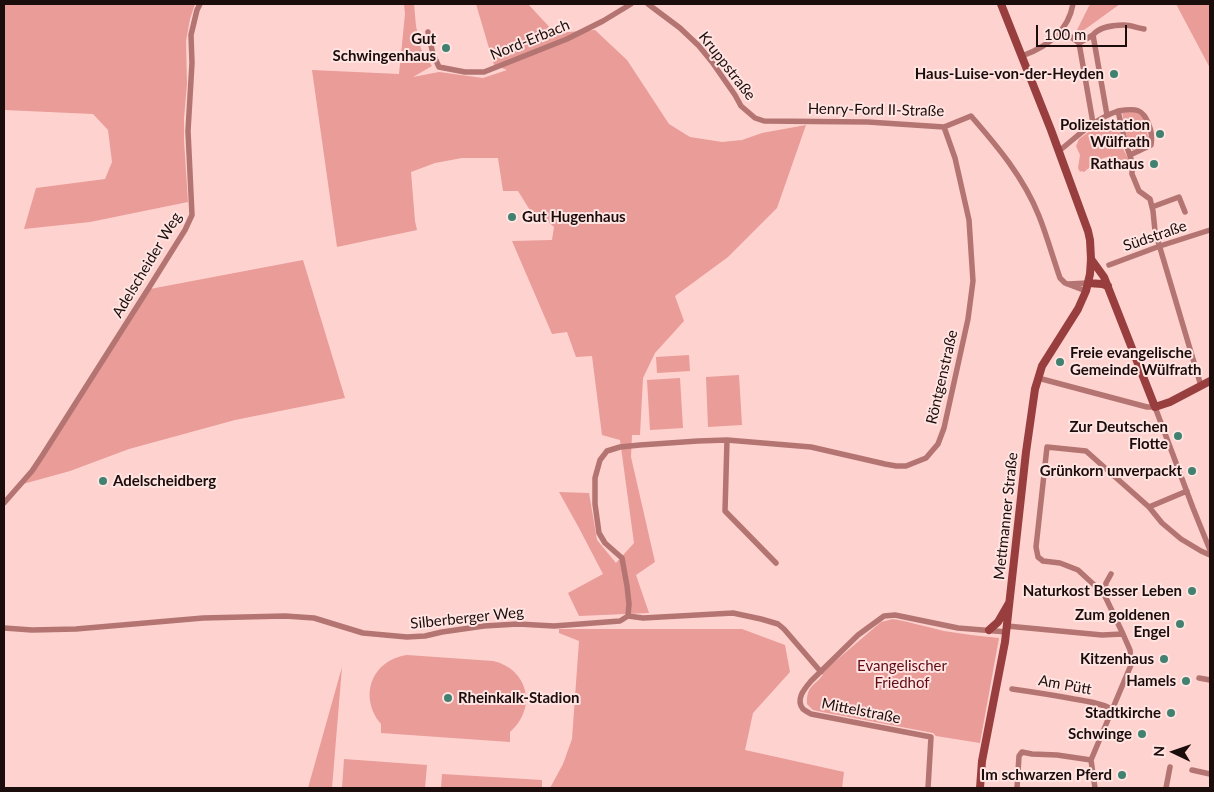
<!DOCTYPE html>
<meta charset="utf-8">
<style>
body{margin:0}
#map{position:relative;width:1214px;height:792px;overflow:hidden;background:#fed2cf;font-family:Lato,sans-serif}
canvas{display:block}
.frame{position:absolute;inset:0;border:5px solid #1b0d0c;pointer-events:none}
.north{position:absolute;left:1149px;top:727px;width:50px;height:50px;-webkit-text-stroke:4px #ffe4e2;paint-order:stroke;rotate:273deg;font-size:14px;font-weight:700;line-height:20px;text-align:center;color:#1b0d0c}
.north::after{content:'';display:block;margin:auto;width:18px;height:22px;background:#1b0d0c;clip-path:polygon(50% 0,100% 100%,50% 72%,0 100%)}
.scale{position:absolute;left:1036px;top:25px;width:91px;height:22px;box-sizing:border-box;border:2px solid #1b0d0c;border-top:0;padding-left:6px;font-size:15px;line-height:18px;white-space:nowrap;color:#1b0d0c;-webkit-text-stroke:4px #ffe4e2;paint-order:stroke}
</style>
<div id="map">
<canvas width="1214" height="792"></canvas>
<div class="frame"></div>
<div class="north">N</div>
<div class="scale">100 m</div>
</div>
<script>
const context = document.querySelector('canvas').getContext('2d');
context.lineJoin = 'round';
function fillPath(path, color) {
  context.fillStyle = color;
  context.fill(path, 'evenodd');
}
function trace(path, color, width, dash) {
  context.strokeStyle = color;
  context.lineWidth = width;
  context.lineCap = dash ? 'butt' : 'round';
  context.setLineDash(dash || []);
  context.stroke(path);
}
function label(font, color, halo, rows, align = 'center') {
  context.font = font + ' Lato,sans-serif';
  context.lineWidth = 4;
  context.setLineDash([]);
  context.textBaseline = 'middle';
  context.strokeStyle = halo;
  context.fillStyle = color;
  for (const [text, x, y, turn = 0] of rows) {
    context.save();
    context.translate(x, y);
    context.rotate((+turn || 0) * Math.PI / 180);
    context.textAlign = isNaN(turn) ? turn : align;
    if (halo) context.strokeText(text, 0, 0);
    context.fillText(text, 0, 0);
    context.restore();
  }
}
fillPath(new Path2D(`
 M4 4H195L190 19 186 41 187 84 184 118V140L188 202 90 222 24 229 36 188 105 179 112 162 108 130 93 114 4 110Z
 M404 4H414L416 26 421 49 432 66 413 77 439 72 483 78 507 70 494 65 476 4H528L555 33 595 30 627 60 669 124 690 137 722 142 742 140 762 133 806 125 777 208 728 257 675 296 684 321 655 353 643 378 640 435H632L631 457 655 562 636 575 649 613 579 616 568 593 603 574 579 528 559 492 589 493 597 540 616 563 634 543 620 440 602 435 592 356 576 357 567 332 552 334 512 241 552 240 554 227 544 218 533 215 518 191H503L498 158H462L435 163 411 172 415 221 417 230 337 247 312 70 399 74 405 14Z
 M1091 4H1120L1073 38 1089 6Z
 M1176 4H1210V68Z
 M1134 111 1143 117 1149 139 1148 144 1133 150 1129 148 1122 112Z
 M1102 122 1103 124H1111V126H1118L1120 133 1121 145 1129 160 1123 162C1107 150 1097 162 1084 172L1081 171 1080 172 1078 168 1080 155 1076 146 1079 139Z
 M303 260 345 398 235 420 129 449 70 471 23 484 150 289Z
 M689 355 690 371 657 373 656 357Z
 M739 375 742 425 708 427 706 377Z
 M680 378 683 428 650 430 647 380Z
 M893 619C910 622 927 627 944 631 962 634 980 636 999 638L980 743 936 736 933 733 822 712 813 710 807 704C806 682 819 686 825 670L881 622Z
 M559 629H742L785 645 790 672 753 713 745 750 844 772 842 788H550L563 764 572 739 579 641 559 633Z
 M407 655 493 661C529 669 537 709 510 732V742L381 733V724C358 696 372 660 407 655Z
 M342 667 332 788H308Z
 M344 759 427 765 425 788H342Z
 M442 774 542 780V788H441Z`), '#e99c98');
trace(new Path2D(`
 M648 4 680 28 699 46 712 62 735 95 741 106 755 118 764 121 868 122 944 127 971 116C998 147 1024 178 1039 216 1047 236 1053 258 1060 278L1065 283 1086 291
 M1062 30 1079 43 1093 35 1107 115
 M428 32 433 54 439 67 465 72H484L567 39 603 21 631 4
 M1093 35C1099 27 1114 25 1124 25 1130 25 1138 28 1144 29
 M1079 43 1093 123
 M1022 56C1047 47 1068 32 1073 4
 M1118 111C1135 108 1143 108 1149 125 1152 132 1152 138 1151 145L1130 155
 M1059 151C1078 136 1094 119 1118 111L1125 141 1132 162V174L1139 191 1150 199 1153 211 1155 231 1201 386
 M1152 207 1179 197 1185 212
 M1109 265 1160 246 1210 230
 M1068 284 1088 283
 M1038 378 1147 407H1155L1193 508 1210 550
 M727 440 725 511 776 563
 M4 503 32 471 42 456 150 286 185 230 192 215 188 131 192 63 191 35 197 10 200 4
 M1149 507 1187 491
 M1104 594 1106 583 1111 574
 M628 616 629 604 627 586 622 558 605 543 599 533 595 504V478L600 460 607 451 620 447 640 445 698 441 727 440 811 447 885 464 896 466H906L926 458 938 444 944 428 968 319 973 281 969 220 955 158 944 127
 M1007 626 1102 635 1123 634 1130 650 1131 665 1091 760 1095 788
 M4 628 32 630 76 629 203 618 285 616 314 618 363 633 407 637 425 636 442 632 484 626 518 624 554 626 620 621 628 616 643 618 733 613 761 619 778 624 784 629 821 672
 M1123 634 1104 594 1078 570 1060 563 1043 561 1038 557 1036 547 1047 447 1086 451 1149 507 1162 523 1181 539 1201 551 1210 555
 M1199 678 1210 680
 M1012 689C1033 692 1053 695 1074 699 1087 701 1100 703 1112 709
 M1192 770 1210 774
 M928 788 931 737 811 714C808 712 805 711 803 709 795 699 805 688 811 681L858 635 884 616 895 615 958 628 1007 632
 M1017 788 1019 756 1022 752 1032 754 1057 755 1091 760
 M1166 788 1170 767`), '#b47572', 5.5);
trace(new Path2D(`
 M1091 259 1104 277 1155 407 1170 402 1210 381
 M1088 283 1102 284 1108 286
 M989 630 998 622 1009 603
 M980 788 982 761 1005 642 1026 452 1035 389 1042 366 1078 309 1086 291 1090 274 1091 259 1090 240 1088 231 1051 130 1001 4`), '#983e3e', 8);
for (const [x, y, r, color] of [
 [446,48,5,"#41816f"],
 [1114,74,5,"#41816f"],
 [1160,134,5,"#41816f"],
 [1154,164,5,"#41816f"],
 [512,217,5,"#41816f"],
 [1060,362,5,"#41816f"],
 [1178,436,5,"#41816f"],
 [1192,471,5,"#41816f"],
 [103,481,5,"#41816f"],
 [1192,591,5,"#41816f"],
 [1180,624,5,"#41816f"],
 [1164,659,5,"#41816f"],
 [1186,681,5,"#41816f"],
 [448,698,5,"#41816f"],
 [1171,713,5,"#41816f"],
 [1142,734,5,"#41816f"],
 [1122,775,5,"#41816f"]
]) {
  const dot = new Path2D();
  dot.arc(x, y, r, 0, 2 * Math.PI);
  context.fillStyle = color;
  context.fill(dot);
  trace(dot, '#ffe4e2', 2);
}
label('bold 15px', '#1b0d0c', '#ffe4e2', [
 ["Gut",436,39],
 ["Schwingenhaus",436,56],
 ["Haus-Luise-von-der-Heyden",1104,74],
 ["Polizeistation",1150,125],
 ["Wülfrath",1150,142],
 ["Rathaus",1144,164],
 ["Gut Hugenhaus",522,217,"left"],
 ["Freie evangelische",1070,353,"left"],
 ["Gemeinde Wülfrath",1070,370,"left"],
 ["Zur Deutschen",1168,427],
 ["Flotte",1168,444],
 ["Grünkorn unverpackt",1182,471],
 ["Adelscheidberg",113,481,"left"],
 ["Naturkost Besser Leben",1182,591],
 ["Zum goldenen",1170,615],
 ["Engel",1170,632],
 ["Kitzenhaus",1154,659],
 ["Hamels",1176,681],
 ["Rheinkalk-Stadion",458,698,"left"],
 ["Stadtkirche",1161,713],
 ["Schwinge",1132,734],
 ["Im schwarzen Pferd",1112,775]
], 'right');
label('15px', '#1b0d0c', '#ffe4e2', [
 ["Nord-Erbach",530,40,-22],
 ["Kruppstraße",727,66,52],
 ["Henry-Ford II-Straße",876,110,1],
 ["Südstraße",1155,236,-19],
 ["Adelscheider Weg",147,265,-59],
 ["Röntgenstraße",942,377,-77],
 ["Mettmanner Straße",1006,516,-84],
 ["Silberberger Weg",467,618,-6],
 ["Am Pütt",1065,685,10],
 ["Mittelstraße",861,711,11]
]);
label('15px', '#620b14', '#ffe4e2', [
 ["Evangelischer",902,666],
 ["Friedhof",902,683]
]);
</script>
